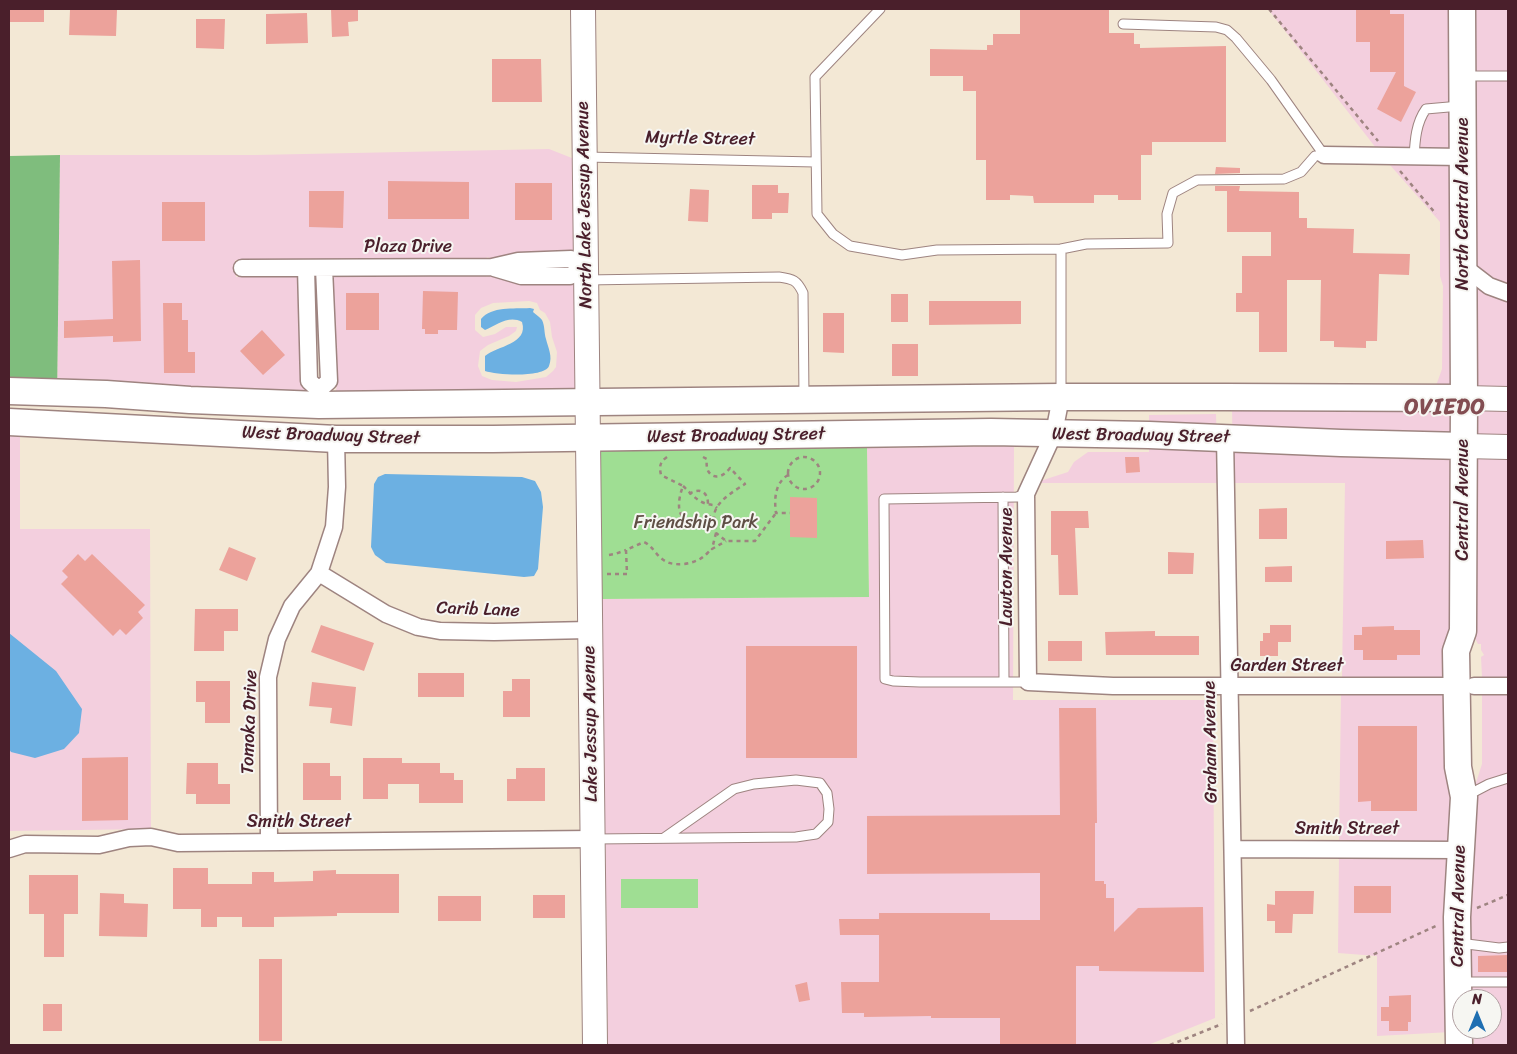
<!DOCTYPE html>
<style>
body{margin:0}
#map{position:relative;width:1517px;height:1054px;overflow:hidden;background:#f3e8d5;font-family:Sriracha,sans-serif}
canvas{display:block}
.frame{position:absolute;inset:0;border:10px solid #4a1f2b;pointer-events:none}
.north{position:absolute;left:1452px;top:989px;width:50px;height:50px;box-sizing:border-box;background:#f6f6f2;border:1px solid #b1a0a2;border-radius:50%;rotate:0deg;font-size:14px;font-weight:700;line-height:20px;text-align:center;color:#4a1f2b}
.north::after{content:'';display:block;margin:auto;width:18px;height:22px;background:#1f6fb2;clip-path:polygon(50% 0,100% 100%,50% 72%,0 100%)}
</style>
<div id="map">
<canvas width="1517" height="1054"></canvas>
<div class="frame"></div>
<div class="north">N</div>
</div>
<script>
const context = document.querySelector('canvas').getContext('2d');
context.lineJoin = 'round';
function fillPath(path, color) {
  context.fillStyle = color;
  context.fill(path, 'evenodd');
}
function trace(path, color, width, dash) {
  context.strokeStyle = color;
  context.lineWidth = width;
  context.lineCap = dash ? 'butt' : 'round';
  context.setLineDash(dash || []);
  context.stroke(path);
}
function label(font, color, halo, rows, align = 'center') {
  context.font = font + ' Sriracha,sans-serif';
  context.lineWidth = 4;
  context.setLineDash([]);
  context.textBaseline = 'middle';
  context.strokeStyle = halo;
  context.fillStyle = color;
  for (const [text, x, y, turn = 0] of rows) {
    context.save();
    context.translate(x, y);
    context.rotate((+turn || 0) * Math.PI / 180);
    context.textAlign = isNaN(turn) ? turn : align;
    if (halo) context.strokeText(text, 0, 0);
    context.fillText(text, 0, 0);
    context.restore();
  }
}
fillPath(new Path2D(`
 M1268 9H1455V148H1376Z
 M1469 9H1508V283L1492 278 1471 262Z
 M549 149 577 160 578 254 518 253 492 259 487 257 486 259 235 260 236 277 299 276 303 384 305 389 311 397 57 400 60 155H255Z
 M1390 165H1455L1456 390 1434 386 1437 383 1442 369 1443 286 1440 276V222Z
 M486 275V277L491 275 521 285 570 284 579 280 580 394 335 396 337 384 332 276ZM529 301 537 303 540 310 545 313 550 322 552 337 557 352 556 367 553 371 546 377 516 382 492 380 482 376 478 366 480 351 488 345 509 336 516 331 517 327H506L495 334 483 337 475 330V315L481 308 493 303Z
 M1471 282 1485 293 1508 301V391L1471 390Z
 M1232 405 1456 407 1449 677H1342L1345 483H1233Z
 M1471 407 1508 408V677H1482L1481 657 1484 655 1481 650V644H1478L1471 631Z
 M1216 414 1218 483H1034L1068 472 1074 462 1088 452H1149V415Z
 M9 434H20V529H150L151 829 9 831Z
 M1014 446 1013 700H1213L1215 1018 1148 1045H608L602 599 869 597 867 448Z
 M1341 694H1449L1453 841H1339Z
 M1482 694H1508V1045H1474L1473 1031H1466V1029H1492V999H1465L1471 798 1482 764Z
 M1339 857 1452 858 1451 1032 1377 1036V956L1338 953Z`), '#f3cfde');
fillPath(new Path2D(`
 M599 448H867L869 597 602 599Z
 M621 879H698V908H621Z`), '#9fde93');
fillPath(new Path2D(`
 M60 155 57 400 9 401V156Z`), '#7fbd7d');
fillPath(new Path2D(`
 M530 308 534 309 533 312C536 315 540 317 542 320 545 326 544 333 546 339 548 348 553 356 549 366 544 378 497 375 485 371V356C497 346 529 344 522 322 509 315 497 325 485 330L481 327V319C492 306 513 309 530 308Z
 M385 474 522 477 535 481 541 492 543 507 538 569 534 576 524 577 386 563 375 555 371 547 374 484 378 477Z
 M9 633 56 671 82 709 79 733 64 749 35 758 11 752 9 749Z`), '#6cb0e2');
fillPath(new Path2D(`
 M9 9H44V22H9Z
 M331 9H358V21L348 22 349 36 332 37Z
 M1020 9H1109V33H1134V44H1140V48L1226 46V142H1152V155H1141V200H1118V195H1094V203H1034L1033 196 1010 195V200H986V160H976V91H963V76H930V49L987 50V45H993V34H1020Z
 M1356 9H1390V14H1404V86L1416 92 1401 122 1377 109 1396 72H1370V42H1356Z
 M70 10H117L116 36 69 35Z
 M307 13 308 43 266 44V14Z
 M196 19H225L224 49 196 48Z
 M492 59H541L542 102H492Z
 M1216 167 1240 168V173L1215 174Z
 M388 181 469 182V219H388Z
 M515 183H552V220H515Z
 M752 185H778V193H789L788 213H772V219H752Z
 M1215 186H1240L1239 191 1299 192V218H1307V228L1354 229 1353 253 1410 254 1409 275 1379 274 1377 341H1366V348L1334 347V341H1320L1321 280H1287V352H1259V312H1236V293H1242V256H1271V232H1227V191H1215Z
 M690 189 709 190 708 222 688 221Z
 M309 191H344L343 228 309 227Z
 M162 202H205V241H162Z
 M140 260 141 341 113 342V336L64 338V321L113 319 112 261Z
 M423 291 458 292 457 330H438V334H425V329H422Z
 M346 293H379V330H346Z
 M891 294H908V322H891Z
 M929 301H1021V324L929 325Z
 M163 303H182V320H188V352H195V373H164Z
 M823 313H844V353L823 352Z
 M262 330 285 355 263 375 240 351Z
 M892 344H918V376H892Z
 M1125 457H1139L1140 472 1126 473Z
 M790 497 817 498V538L790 537Z
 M1287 508V539H1259V509Z
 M1051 511H1088L1089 528H1075L1078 595H1059L1058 555H1051Z
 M1423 540 1424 558 1386 559V541Z
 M229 547 256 558 247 581 219 570Z
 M1168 552 1194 553 1193 574H1168Z
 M78 554 85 561 92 554 145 605 138 612 143 618 126 635 120 629 113 636 61 584 68 577 62 571Z
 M1292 566V582H1265V567Z
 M195 609H238V631H224V651H194Z
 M321 625 374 643 364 671 311 652Z
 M1270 625H1291V642H1278V656H1260V641H1263V633H1270Z
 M1394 626V630H1420V655H1397V660H1363V650H1354V635H1362V627Z
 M1155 631V636H1199V655H1106L1105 632Z
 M1048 641H1082V661H1048Z
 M746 646H857V758H746Z
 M418 673H464V697H418Z
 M512 679H530V717H503V691H512Z
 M196 681H230V723H205V702H196Z
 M312 682 356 687 352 726 330 723 332 708 309 706Z
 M1059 708H1096L1097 823H1095V881H1104V884H1106V898H1114V932L1138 908 1203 907 1204 972 1099 971V966H1076V1045H1000V1018H931V1016L864 1017V1013H842L841 982H879V935H840L839 919H879V913H990V920H1040V873L867 874V816L1060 815Z
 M1358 726H1417V811H1371V801L1358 802Z
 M128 757V820L82 821V758Z
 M363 758H402V763H440V773H454V780H463V803H419V784H388V799H363Z
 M187 763H218V784H230V804H196V794H186Z
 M303 763H330V776H341V800H303Z
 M516 768H545V801H507V779H516Z
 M173 868H208V884H252V872H274V882L313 881V871L336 870V874H399V913H337V916L274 917V927H242V917H217V927H201V909H173Z
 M29 875H78V914H64V957H44V914H29Z
 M1354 886H1391V913H1354Z
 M1275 891H1314L1313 914H1293L1292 933H1275V921H1267V904L1275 905Z
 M100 893 124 894V903L148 904 147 937 99 936Z
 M533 895H565V918H533Z
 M438 896H481V921H438Z
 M1508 955V972H1478V956Z
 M259 959H282V1041H259Z
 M807 982 810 1000 799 1002 795 985Z
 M1411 995V1022H1408V1031H1389V1021H1381V1007H1389V996Z
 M43 1004H62V1031H43Z`), '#eca29b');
const lane = new Path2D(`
 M880 9 815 77 817 214 833 234 850 246 902 255 937 250 1061 249V395
 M1123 24 1216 27 1227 30 1236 38 1271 80 1324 155
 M1463 76H1508
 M585 157 815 162
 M1414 157C1415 140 1416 123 1426 109L1460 106
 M1061 249 1086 244 1168 243 1167 214 1173 193 1197 180 1284 179 1301 172 1315 156 1324 155
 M586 280 779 277C793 279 797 280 803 293L804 398
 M1026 494 1017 497 884 499 885 679 893 681 920 682H1028
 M1003 497 1004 682
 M1466 796 1489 784 1508 778
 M594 839 796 837 816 834 828 822 829 809 827 793 820 783 796 780 754 784 734 789 664 838
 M1459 943 1499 948 1508 947
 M1460 982H1508`);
const street = new Path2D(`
 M1324 155 1463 157
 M1463 266 1489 286 1508 293
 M242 268 492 267 518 261 571 259 586 267
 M306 268 309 381 319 390
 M494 268 521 276H570L586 267
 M1061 397 1054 433 1026 494 1028 682 1113 686H1456
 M319 405V390L329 381 324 268
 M1225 437 1236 1045
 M319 573 386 614 418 627 440 631 494 632 589 630
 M1474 686H1508
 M269 842 268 677 277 639 292 606 319 573 334 527 337 487 336 439
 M9 849 25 844 99 845 129 838 151 837 178 843 593 839
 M1233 849 1460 850`);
const secondary = new Path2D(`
 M583 9 595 1045
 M1464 398 1508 399
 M1464 446 1508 447`);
const primary = new Path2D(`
 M9 391 106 394 190 400 319 405 1061 397H1225L1464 398
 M9 422 336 439H493L991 432 1149 435 1341 443 1464 446
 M1459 1045 1457 917 1464 797 1458 767 1456 651 1463 631 1464 398 1462 9`);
trace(lane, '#9e8480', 11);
trace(street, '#9e8480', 19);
trace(secondary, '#9e8480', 26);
trace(primary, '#9e8480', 29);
trace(new Path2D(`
 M1269 9 1378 141
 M1400 171 1436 214
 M788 473a16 16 0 1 1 32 0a16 16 0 1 1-32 0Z
 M667 457C660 462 659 466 661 475L683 486C672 515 684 531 714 515
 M703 457 707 459C704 477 719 483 730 468L745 484C734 491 715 502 714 516 714 522 716 528 716 533L726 541H755L776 513
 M788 475C775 483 774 499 776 513H790
 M683 486C693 495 698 504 714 505L717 508
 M689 494C700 487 708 492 708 504
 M716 533 712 549 726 541
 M609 555 615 554 626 550
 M607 574H627L626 550 644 542C653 546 656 556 665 561 675 567 694 564 703 557 706 555 709 551 712 549
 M1477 908 1508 895
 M1250 1011 1438 925
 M1170 1045 1222 1024`), '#9e8480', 2.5, [4, 4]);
trace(lane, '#fff', 9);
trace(street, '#fff', 16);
trace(secondary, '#fff', 24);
trace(primary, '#fff', 26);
label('18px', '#4a1f2b', '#f6f6f2', [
 ["Myrtle Street",700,139,1],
 ["North Central Avenue",1463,204,-90],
 ["North Lake Jessup Avenue",585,205,-91],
 ["Plaza Drive",408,247],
 ["West Broadway Street",331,436,2],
 ["West Broadway Street",736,436,-1],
 ["West Broadway Street",1141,436,1],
 ["Central Avenue",1463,500,-90],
 ["Lawton Avenue",1007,567,-90],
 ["Carib Lane",478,610,2],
 ["Garden Street",1287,666],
 ["Tomoka Drive",250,722,-88],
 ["Lake Jessup Avenue",591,724,-91],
 ["Graham Avenue",1211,742,-91],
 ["Smith Street",299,822],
 ["Smith Street",1347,829],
 ["Central Avenue",1459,906,-89]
]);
label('18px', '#5f4f45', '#f6f6f2', [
 ["Friendship Park",696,523]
]);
context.letterSpacing = '1px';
label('bold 22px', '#834d52', '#f6f6f2', [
 ["OVIEDO",1445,408]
]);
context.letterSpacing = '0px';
</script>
